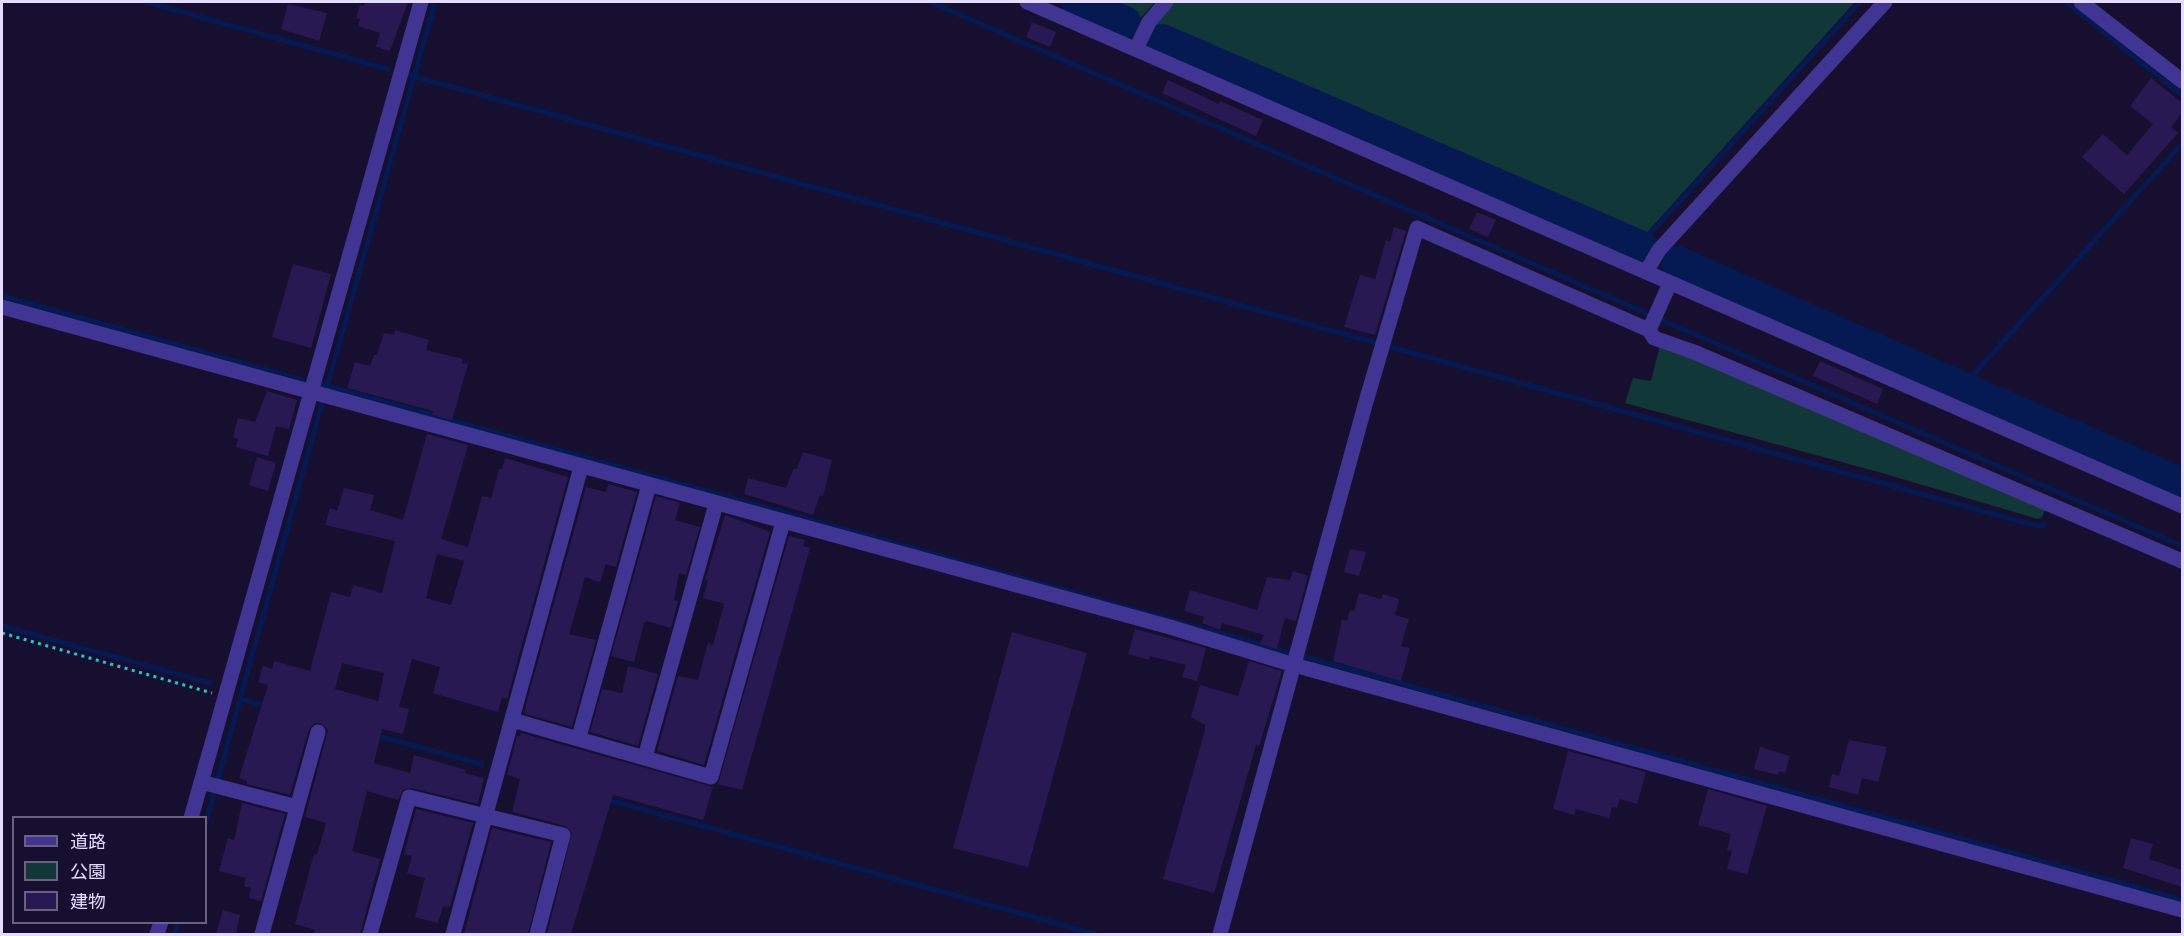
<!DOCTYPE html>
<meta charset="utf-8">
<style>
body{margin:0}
#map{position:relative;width:2184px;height:936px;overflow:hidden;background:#170f2f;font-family:Overpass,"Noto Sans JP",sans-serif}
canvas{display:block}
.frame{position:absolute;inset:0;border:3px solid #e4dcff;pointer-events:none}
.legend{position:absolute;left:12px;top:816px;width:195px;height:108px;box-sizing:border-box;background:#170f2f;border:2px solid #696182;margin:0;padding:8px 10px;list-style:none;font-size:18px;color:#e4dcff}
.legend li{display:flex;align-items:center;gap:12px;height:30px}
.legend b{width:30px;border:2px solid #696182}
</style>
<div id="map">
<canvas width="2184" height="936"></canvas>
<div class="frame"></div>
<ul class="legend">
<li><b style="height:8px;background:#413593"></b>道路</li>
<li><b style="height:16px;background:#113739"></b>公園</li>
<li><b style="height:16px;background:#291952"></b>建物</li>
</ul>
</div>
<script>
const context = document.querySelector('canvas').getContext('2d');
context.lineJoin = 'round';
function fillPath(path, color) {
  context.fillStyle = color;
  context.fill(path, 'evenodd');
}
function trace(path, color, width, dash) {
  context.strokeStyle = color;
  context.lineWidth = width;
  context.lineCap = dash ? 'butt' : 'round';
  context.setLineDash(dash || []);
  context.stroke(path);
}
fillPath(new Path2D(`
 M1096 2H1155L1139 20Z
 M1174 2H1855L1641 239 1155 26Z
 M1660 345 2046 508 2042 517 2038 519 1882 473 1625 403 1633 378 1651 381Z`), '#113739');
trace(new Path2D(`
 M146 2 388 69
 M930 2 2182 546
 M2066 2 2182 95
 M409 75 2037 526 2045 525
 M1639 246 1860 2
 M2 296 303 380
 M320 384 2182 900
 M327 387 435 2
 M1962 387 2182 144
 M2 626 210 683
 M240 699 266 706
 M374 735 482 764
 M605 799 1095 934
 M206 822 324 396
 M175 934 178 922`), '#051a52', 5);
trace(new Path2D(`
 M1077 2 1125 22
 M1162 40 1642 247
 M1677 262 2182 484`), '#051a52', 32);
fillPath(new Path2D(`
 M365 2H408L390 51 376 47 380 33 358 26 360 19 356 18 360 5 364 6Z
 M288 4 327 13 319 41 281 29Z
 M1032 22 1056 32 1050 47 1026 37Z
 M2151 78 2182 103V113L2171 127 2178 133 2124 194 2082 157 2103 134 2127 155 2153 124 2130 106Z
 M1168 80 1219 104 1220 101 1263 120 1256 136 1162 93Z
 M1477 212 1496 220 1488 237 1469 229Z
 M1394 227 1406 231 1375 335 1344 327 1360 275 1375 279 1386 240 1390 242Z
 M293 264 331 274 311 348 272 337Z
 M395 330 429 340 426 350 463 359 462 363 468 364 452 420 432 415 433 411 347 388 355 362 370 366 374 355H377L384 333 394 335Z
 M1820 361 1883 389 1877 404 1813 376Z
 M267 391 297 400 289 429 276 426 268 456 236 447 238 439 233 437 238 418 255 422Z
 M427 434 468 445 441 539 468 547 482 496 491 498 499 469H502L505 458 568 477 507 699 502 697 498 712 433 693 440 667 412 659 399 707 409 709 403 734 382 729 374 763 410 773 414 755 466 770 465 773 484 778 478 804 411 788 403 790 398 800 367 791 352 851 380 859 360 934H314L315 930 295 924 314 854 317 855 326 823 305 817 328 730 320 723H315L309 729 290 795 247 784V781L239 778 268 685 258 682 263 666 272 669 274 661 310 671 331 592 350 597 353 585 382 593 395 541 325 525 330 508 337 511 344 488 374 495 370 510 403 520ZM437 554 464 561 451 605 426 598ZM342 663 384 673 378 701 335 689Z
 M803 452 832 460 823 496 820 495 813 515 744 494 748 478 786 488 794 468 797 469Z
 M257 457 276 463 268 491 249 485Z
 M608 484 637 492 616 567 606 564 600 582 585 577 578 603 569 634 596 640 572 727 525 714 526 704 586 487 606 492Z
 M656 496 680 503 675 520 700 527 686 575 679 573 674 600 678 601 671 628 647 621 644 623 634 662 611 656Z
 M725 515 770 532 704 765 657 751 678 676 698 680 708 643 713 645 724 604 703 598 708 580H705Z
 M789 536 805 540 803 546 810 548 742 790 718 784Z
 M1350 549 1366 552 1359 576 1344 572Z
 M1293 571 1308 576 1296 621 1285 618 1277 649 1260 644 1264 635 1222 623 1220 630 1202 623 1204 617 1184 611 1190 590 1257 610 1267 577 1290 580Z
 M1359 593 1381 599 1383 594 1399 599 1395 615 1409 619 1401 646 1410 648 1401 681 1333 661 1342 619 1347 621 1350 610 1354 611Z
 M1135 629 1206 648 1197 681 1182 677 1186 665 1150 656 1149 660 1128 654Z
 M1012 632 1087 653 1028 867 953 848Z
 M1249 661 1282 671 1259 746 1256 745 1214 893 1163 879 1205 730V725L1191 717 1200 685 1238 696Z
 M628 666 658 674 638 746 590 732 602 689 622 693Z
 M521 733 713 787 703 820 613 795 571 934H547L572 832 565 826 512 812 520 779 507 775 517 736H520Z
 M1849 740 1887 747 1878 782 1862 778 1858 795 1829 787 1832 774 1839 776Z
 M1760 747 1790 756 1785 773 1779 771 1778 775 1754 769Z
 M1568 751 1646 772 1637 804 1620 799 1617 808 1612 807 1609 818 1576 809 1574 815 1553 809Z
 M1708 789 1767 806 1747 874 1727 869 1732 851 1727 850 1731 834 1698 825Z
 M242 803 285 814 261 901 249 898 251 888 244 886 246 878 219 871 228 838 234 840Z
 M416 809 473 823 450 907 443 906 438 923 415 917 425 878 407 873 412 856 404 854Z
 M492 828 551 842 528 934H464Z
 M2131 838 2153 844 2149 859 2182 870V887L2123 868Z
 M223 910 240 915 236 934H216Z`), '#291952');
trace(new Path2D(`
 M2 633 212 693`), '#23c7cd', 3, [3, 4.5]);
trace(new Path2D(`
 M1027 2 2182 506
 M2081 2 2182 81
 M1136 49 1149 22 1166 2
 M2 307 1170 627 1294 665 2182 910
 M1649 330 1670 283
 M512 720 711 777 783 522
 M579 737 649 485
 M645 757 716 504
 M201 782 297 807
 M191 818 421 2
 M157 934 161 922
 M262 934 318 732
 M370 934 409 797 563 835 537 934
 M453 934 581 467
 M1220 934 1365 405 1417 228 1649 330 1654 338 1694 352 2182 561`), '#413593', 15);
trace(new Path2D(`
 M1646 272 1659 250 1885 2`), '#413593', 15);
</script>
